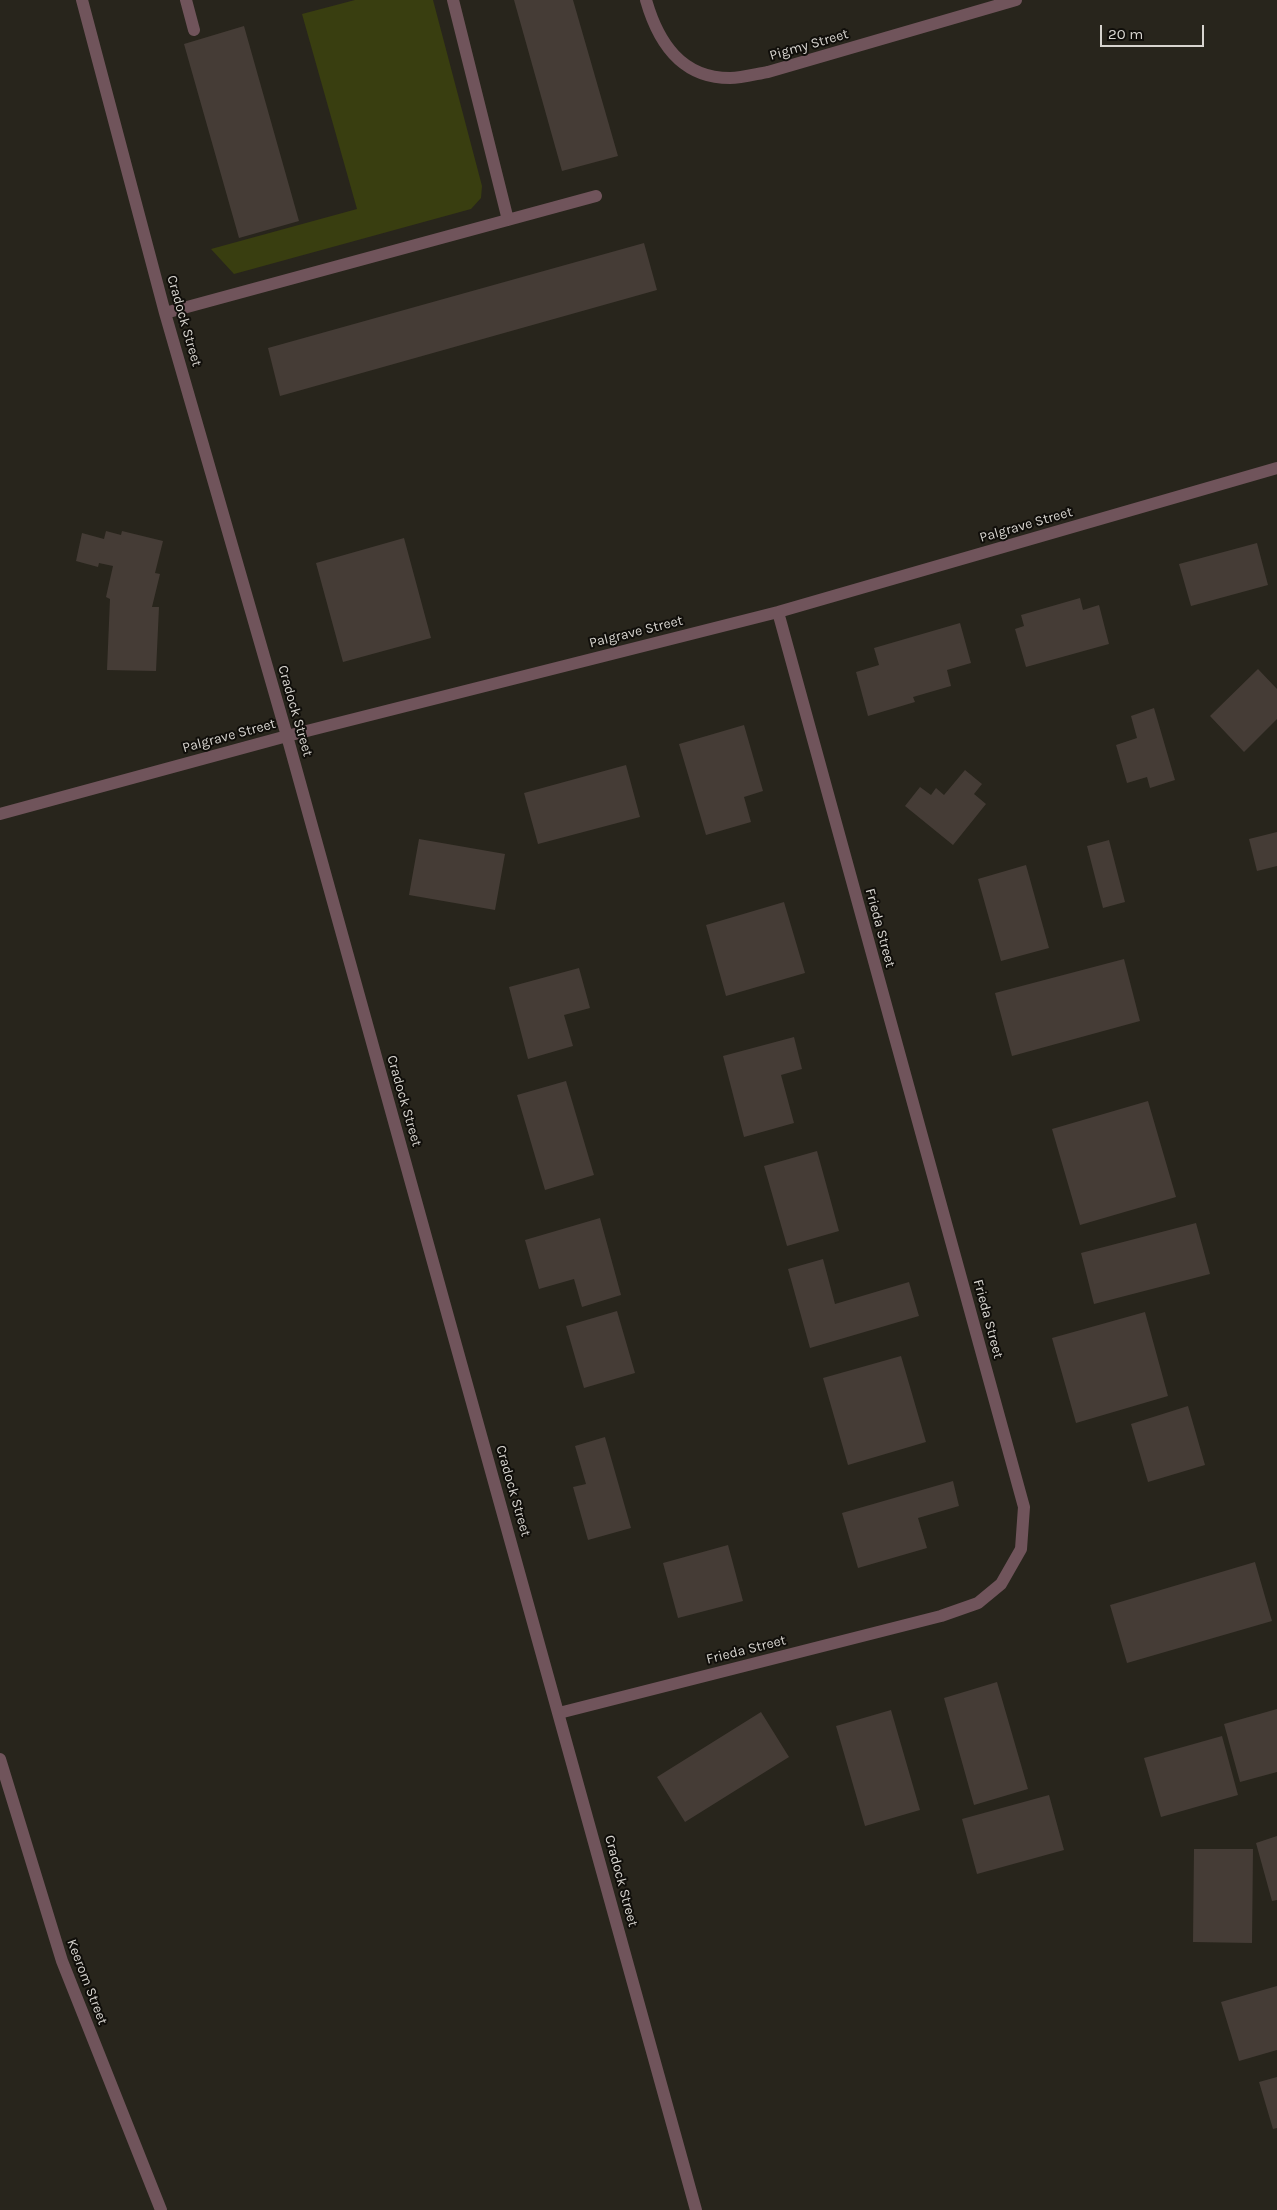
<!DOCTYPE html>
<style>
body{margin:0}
#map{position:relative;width:1277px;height:2210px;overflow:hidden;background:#28251c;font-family:Karla,sans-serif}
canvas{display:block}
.scale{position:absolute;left:1100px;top:25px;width:104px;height:22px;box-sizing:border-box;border:2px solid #d7d4cf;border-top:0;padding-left:6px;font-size:15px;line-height:18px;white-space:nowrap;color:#d7d4cf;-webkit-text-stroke:4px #100e0a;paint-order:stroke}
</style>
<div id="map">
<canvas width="1277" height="2210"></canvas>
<div class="scale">20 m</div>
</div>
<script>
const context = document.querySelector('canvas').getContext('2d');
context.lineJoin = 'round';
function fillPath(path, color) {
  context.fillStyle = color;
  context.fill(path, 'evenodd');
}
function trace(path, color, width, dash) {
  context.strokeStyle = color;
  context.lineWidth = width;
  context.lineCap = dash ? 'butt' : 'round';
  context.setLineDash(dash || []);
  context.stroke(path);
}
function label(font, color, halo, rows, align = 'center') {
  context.font = font + ' Karla,sans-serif';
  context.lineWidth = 4;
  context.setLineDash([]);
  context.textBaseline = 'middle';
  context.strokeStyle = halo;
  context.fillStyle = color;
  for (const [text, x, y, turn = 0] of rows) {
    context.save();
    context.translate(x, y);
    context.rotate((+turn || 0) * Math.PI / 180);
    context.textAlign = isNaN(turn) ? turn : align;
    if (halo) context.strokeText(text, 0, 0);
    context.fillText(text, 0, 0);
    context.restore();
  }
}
fillPath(new Path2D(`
 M355 0H433L482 186 481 198 471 209 234 274 211 249 357 209 302 14Z`), '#393e10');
fillPath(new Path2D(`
 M514 0H573L618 156 562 171Z
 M244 26 299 221 239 238 184 44Z
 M644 243 657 290 280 396 268 348Z
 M106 531 121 535 122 531 163 541 155 573 160 574 152 607H159L156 671 107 670 110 599 106 597 113 566 99 563 98 567 76 561 82 533 104 539Z
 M404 538 431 638 343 662 316 563Z
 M1257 543 1268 585 1191 606 1179 564Z
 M1080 598 1083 610 1099 605 1109 644 1026 667 1015 629 1024 626 1021 615Z
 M960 623 971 663 947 670 951 686 913 697 915 702 868 716 856 672 879 665 874 648Z
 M1258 669 1277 689V719L1244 752 1210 716Z
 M1154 708 1175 780 1150 788 1147 777 1127 783 1116 745 1137 738 1131 716Z
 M744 725 763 791 744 797 751 822 706 835 679 744Z
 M626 765 640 817 538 844 524 793Z
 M965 770 982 784 974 794 986 804 953 845 905 806 920 787 931 795 936 788 944 795Z
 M1277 832V866L1257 871 1249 839Z
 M419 839 505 854 495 910 409 895Z
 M1109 840 1125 902 1103 908 1087 846Z
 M1026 865 1049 948 1001 961 978 879Z
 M784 902 805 973 726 996 706 925Z
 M1124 959 1140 1021 1012 1056 995 993Z
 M579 968 590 1008 564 1015 573 1046 528 1059 509 987Z
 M794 1037 802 1069 781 1075 794 1123 744 1137 723 1056Z
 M566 1081 594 1175 545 1190 517 1095Z
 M1148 1101 1176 1197 1080 1225 1052 1129Z
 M817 1151 839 1231 787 1246 764 1166Z
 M600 1218 621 1295 582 1307 574 1279 539 1289 525 1240Z
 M1196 1223 1210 1274 1094 1304 1081 1253Z
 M823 1259 835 1304 909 1282 919 1316 810 1348 788 1269Z
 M617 1311 635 1373 584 1388 566 1326Z
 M1145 1312 1168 1396 1076 1423 1052 1338Z
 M901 1356 926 1442 848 1465 823 1378Z
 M1188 1406 1205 1465 1148 1482 1131 1424Z
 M605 1437 631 1528 588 1540 573 1487 586 1484 575 1446Z
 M953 1481 959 1506 918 1518 927 1548 858 1568 842 1513Z
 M728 1545 743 1601 678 1618 663 1563Z
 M1255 1562 1272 1621 1127 1663 1110 1605Z
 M997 1682 1028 1789 974 1805 944 1698Z
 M1277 1709V1772L1240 1782 1224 1724Z
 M891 1710 920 1810 865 1826 836 1726Z
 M761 1712 789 1757 685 1822 657 1777Z
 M1222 1736 1238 1795 1161 1817 1144 1758Z
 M1049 1795 1064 1850 977 1874 962 1819Z
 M1277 1836V1900L1272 1901 1256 1843Z
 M1194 1849H1253L1252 1943 1193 1942Z
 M1277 1986V2050L1239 2061 1221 2002Z
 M1277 2077V2128L1273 2129 1259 2082Z`), '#453c36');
trace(new Path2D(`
 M82 0 165 313 287 736 696 2210
 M186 0 194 30
 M453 0 508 220
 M646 0C658 42 681 78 730 78 742 78 756 74 768 72L1016 0
 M165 313 596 196
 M0 814 287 736 778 612 1277 468
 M559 1713 941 1616 978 1603 1001 1584 1021 1549 1024 1507 778 612
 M0 1759 62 1961 161 2210`), '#70545b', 12);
label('14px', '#d7d4cf', '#100e0a', [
 ["Pigmy Street",809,45,-16],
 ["Cradock Street",184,321,74],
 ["Palgrave Street",1026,525,-16],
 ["Palgrave Street",636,632,-14],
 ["Cradock Street",295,711,74],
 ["Palgrave Street",229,736,-15],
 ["Frieda Street",880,928,75],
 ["Cradock Street",404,1101,74],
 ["Frieda Street",988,1319,75],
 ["Cradock Street",513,1491,74],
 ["Frieda Street",746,1650,-14],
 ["Cradock Street",621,1881,75],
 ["Keerom Street",87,1982,69]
]);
</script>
